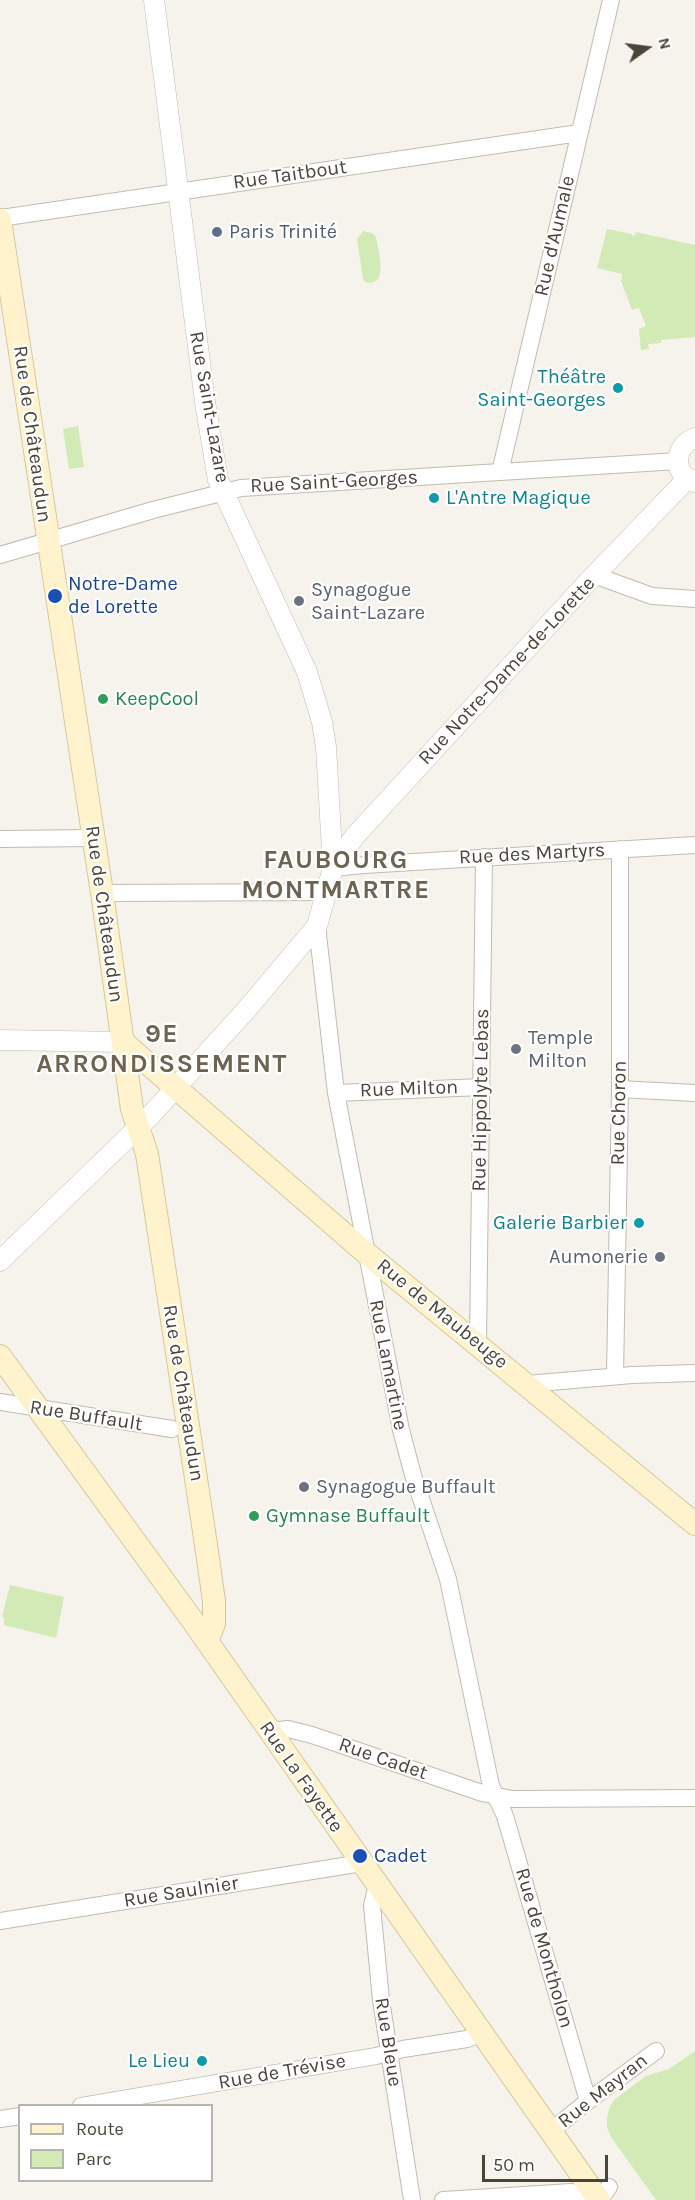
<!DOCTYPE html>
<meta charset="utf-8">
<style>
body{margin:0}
#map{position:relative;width:695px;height:2200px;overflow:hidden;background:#f6f3ec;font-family:Karla,sans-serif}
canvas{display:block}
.legend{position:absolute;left:18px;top:2104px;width:195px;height:78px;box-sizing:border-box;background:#fff;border:2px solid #b7b4b0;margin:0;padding:8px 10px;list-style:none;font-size:18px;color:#4b4439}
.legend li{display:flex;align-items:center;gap:12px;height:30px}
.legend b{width:30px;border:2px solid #b7b4b0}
.north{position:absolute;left:617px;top:18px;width:60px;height:60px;-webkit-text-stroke:4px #fff;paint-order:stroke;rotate:76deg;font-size:16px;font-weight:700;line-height:24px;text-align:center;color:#4b4439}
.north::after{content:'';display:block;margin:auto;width:21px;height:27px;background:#4b4439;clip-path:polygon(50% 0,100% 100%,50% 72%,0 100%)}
.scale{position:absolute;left:482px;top:2155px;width:126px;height:27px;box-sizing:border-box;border:3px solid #4b4439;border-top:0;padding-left:8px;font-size:18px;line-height:21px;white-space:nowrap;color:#4b4439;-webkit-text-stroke:4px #fff;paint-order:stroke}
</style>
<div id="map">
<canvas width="695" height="2200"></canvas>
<ul class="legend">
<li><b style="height:8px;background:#fff3cd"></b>Route</li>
<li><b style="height:16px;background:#d2eab5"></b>Parc</li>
</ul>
<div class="north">N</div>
<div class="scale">50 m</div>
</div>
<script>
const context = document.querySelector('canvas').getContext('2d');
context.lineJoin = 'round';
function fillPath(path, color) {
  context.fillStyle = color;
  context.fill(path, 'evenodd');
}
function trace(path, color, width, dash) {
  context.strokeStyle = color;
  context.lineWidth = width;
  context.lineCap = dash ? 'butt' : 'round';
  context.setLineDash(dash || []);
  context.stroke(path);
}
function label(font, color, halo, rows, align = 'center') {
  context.font = font + ' Karla,sans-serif';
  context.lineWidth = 4.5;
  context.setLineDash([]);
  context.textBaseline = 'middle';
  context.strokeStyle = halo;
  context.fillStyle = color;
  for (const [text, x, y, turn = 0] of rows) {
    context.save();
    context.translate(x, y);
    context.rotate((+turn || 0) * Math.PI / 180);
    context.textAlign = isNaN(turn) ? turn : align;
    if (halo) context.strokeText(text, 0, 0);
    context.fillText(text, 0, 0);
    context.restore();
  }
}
fillPath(new Path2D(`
 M607 229 632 234 633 237 636 232 695 245V337L661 340V343L648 344 649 349 641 350 639 329 646 326 639 308 632 310 621 281 622 274 597 268Z
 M363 231 372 233 376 237C378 250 390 288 365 282L363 279 357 239Z
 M78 426 84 467 69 469 63 429Z
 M10 1585 64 1597 56 1638 4 1625V1618L2 1617Z
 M695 2051V2200H656L611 2137 607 2127V2118L610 2106 615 2099 646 2076 669 2069Z`), '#d2eab5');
const minor = new Path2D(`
 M0 218 579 133
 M500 472 611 0
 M0 555 153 510 241 488 678 461
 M594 575 652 596 695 599
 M0 839 94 838
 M333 868 364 865 695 845
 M102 893 325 892
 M317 926 336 1093 401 1430 413 1475 448 1579 491 1786 505 1816 588 2101
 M620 1089 695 1093
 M336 1093 482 1087
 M478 1343 484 857
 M615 1376 620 1089V849
 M527 1384 632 1375 695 1373
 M0 1402 172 1429
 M269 1731 288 1729 312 1735 482 1793 512 1799 695 1798
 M377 1884 372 1906 381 2000 412 2200
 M0 1921 362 1863
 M81 2106 376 2056 403 2049 467 2039 482 2033
 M0 2119 20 2116
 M551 2131 588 2101 656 2051
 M443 2200 571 2192 599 2200
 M600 2200 609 2187`);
const tertiary = new Path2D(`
 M154 0 205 402 218 480 307 672 322 722 326 747 333 868
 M695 438C673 446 672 475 695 482
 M0 1040 123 1042
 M0 1261 150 1116 247 1009 317 926 333 868 355 836 586 584 687 479`);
const secondary = new Path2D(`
 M0 220 102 893 132 1109 147 1154 206 1545 214 1601V1624L207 1641
 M123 1042 366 1253 695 1524
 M0 1356 190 1617 599 2200`);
trace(minor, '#c2bbae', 18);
trace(tertiary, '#c2bbae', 21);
trace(secondary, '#d6c79b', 24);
trace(minor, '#fff', 16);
trace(tertiary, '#fff', 20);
trace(secondary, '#fff3cd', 22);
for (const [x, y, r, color] of [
 [217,232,6,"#5c6f8a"],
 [618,388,6,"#0f9aa8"],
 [434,498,6,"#0f9aa8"],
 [55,596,8,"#1a4fb4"],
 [299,601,6,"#6b7280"],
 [103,699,6,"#2e9e5b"],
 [516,1049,6,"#6b7280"],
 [639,1223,6,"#0f9aa8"],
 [660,1257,6,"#6b7280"],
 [304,1487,6,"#6b7280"],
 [254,1516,6,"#2e9e5b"],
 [360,1856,8,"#1a4fb4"],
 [202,2061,6,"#0f9aa8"]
]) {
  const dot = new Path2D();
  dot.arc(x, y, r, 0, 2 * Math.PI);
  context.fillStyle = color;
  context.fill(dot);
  trace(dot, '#fff', 2);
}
label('20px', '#4b4439', '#fff', [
 ["Rue Taitbout",290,175,-8],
 ["Rue d'Aumale",555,236,-77],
 ["Rue Saint-Lazare",209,407,80],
 ["Rue de Châteaudun",32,434,82],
 ["Rue Saint-Georges",334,482,-3],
 ["Rue Notre-Dame-de-Lorette",507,671,-47],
 ["Rue des Martyrs",532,854,-3],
 ["Rue de Châteaudun",104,914,82],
 ["Rue Milton",409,1089,-2],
 ["Rue Hippolyte Lebas",481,1100,-89],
 ["Rue Choron",619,1113,-89],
 ["Rue de Maubeuge",442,1314,39],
 ["Rue Lamartine",388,1365,79],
 ["Rue de Châteaudun",183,1393,81],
 ["Rue Buffault",86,1416,9],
 ["Rue Cadet",383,1759,19],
 ["Rue La Fayette",301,1777,55],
 ["Rue Saulnier",181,1892,-9],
 ["Rue de Montholon",544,1948,74],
 ["Rue Bleue",388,2042,81],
 ["Rue de Trévise",282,2072,-10],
 ["Rue Mayran",603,2091,-38]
]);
label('20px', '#4e5e75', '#fff', [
 ["Paris Trinité",229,232]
], 'left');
label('20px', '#0d838f', '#fff', [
 ["Théâtre",606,377],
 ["Saint-Georges",606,400],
 ["L'Antre Magique",446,498,"left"],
 ["Galerie Barbier",627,1223],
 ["Le Lieu",190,2061]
], 'right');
label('20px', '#164399', '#fff', [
 ["Notre-Dame",68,584],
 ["de Lorette",68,607],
 ["Cadet",374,1856]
], 'left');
label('20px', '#5b616d', '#fff', [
 ["Synagogue",311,590],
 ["Saint-Lazare",311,613],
 ["Temple",528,1038],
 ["Milton",528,1061],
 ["Aumonerie",648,1257,"right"],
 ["Synagogue Buffault",316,1487]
], 'left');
label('20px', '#27864d', '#fff', [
 ["KeepCool",115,699],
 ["Gymnase Buffault",266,1516]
], 'left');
context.letterSpacing = '1.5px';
label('bold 26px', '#6e6250', '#fff', [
 ["FAUBOURG",336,861],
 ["MONTMARTRE",336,891],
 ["9E",162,1035],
 ["ARRONDISSEMENT",162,1065]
]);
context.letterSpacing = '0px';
</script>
